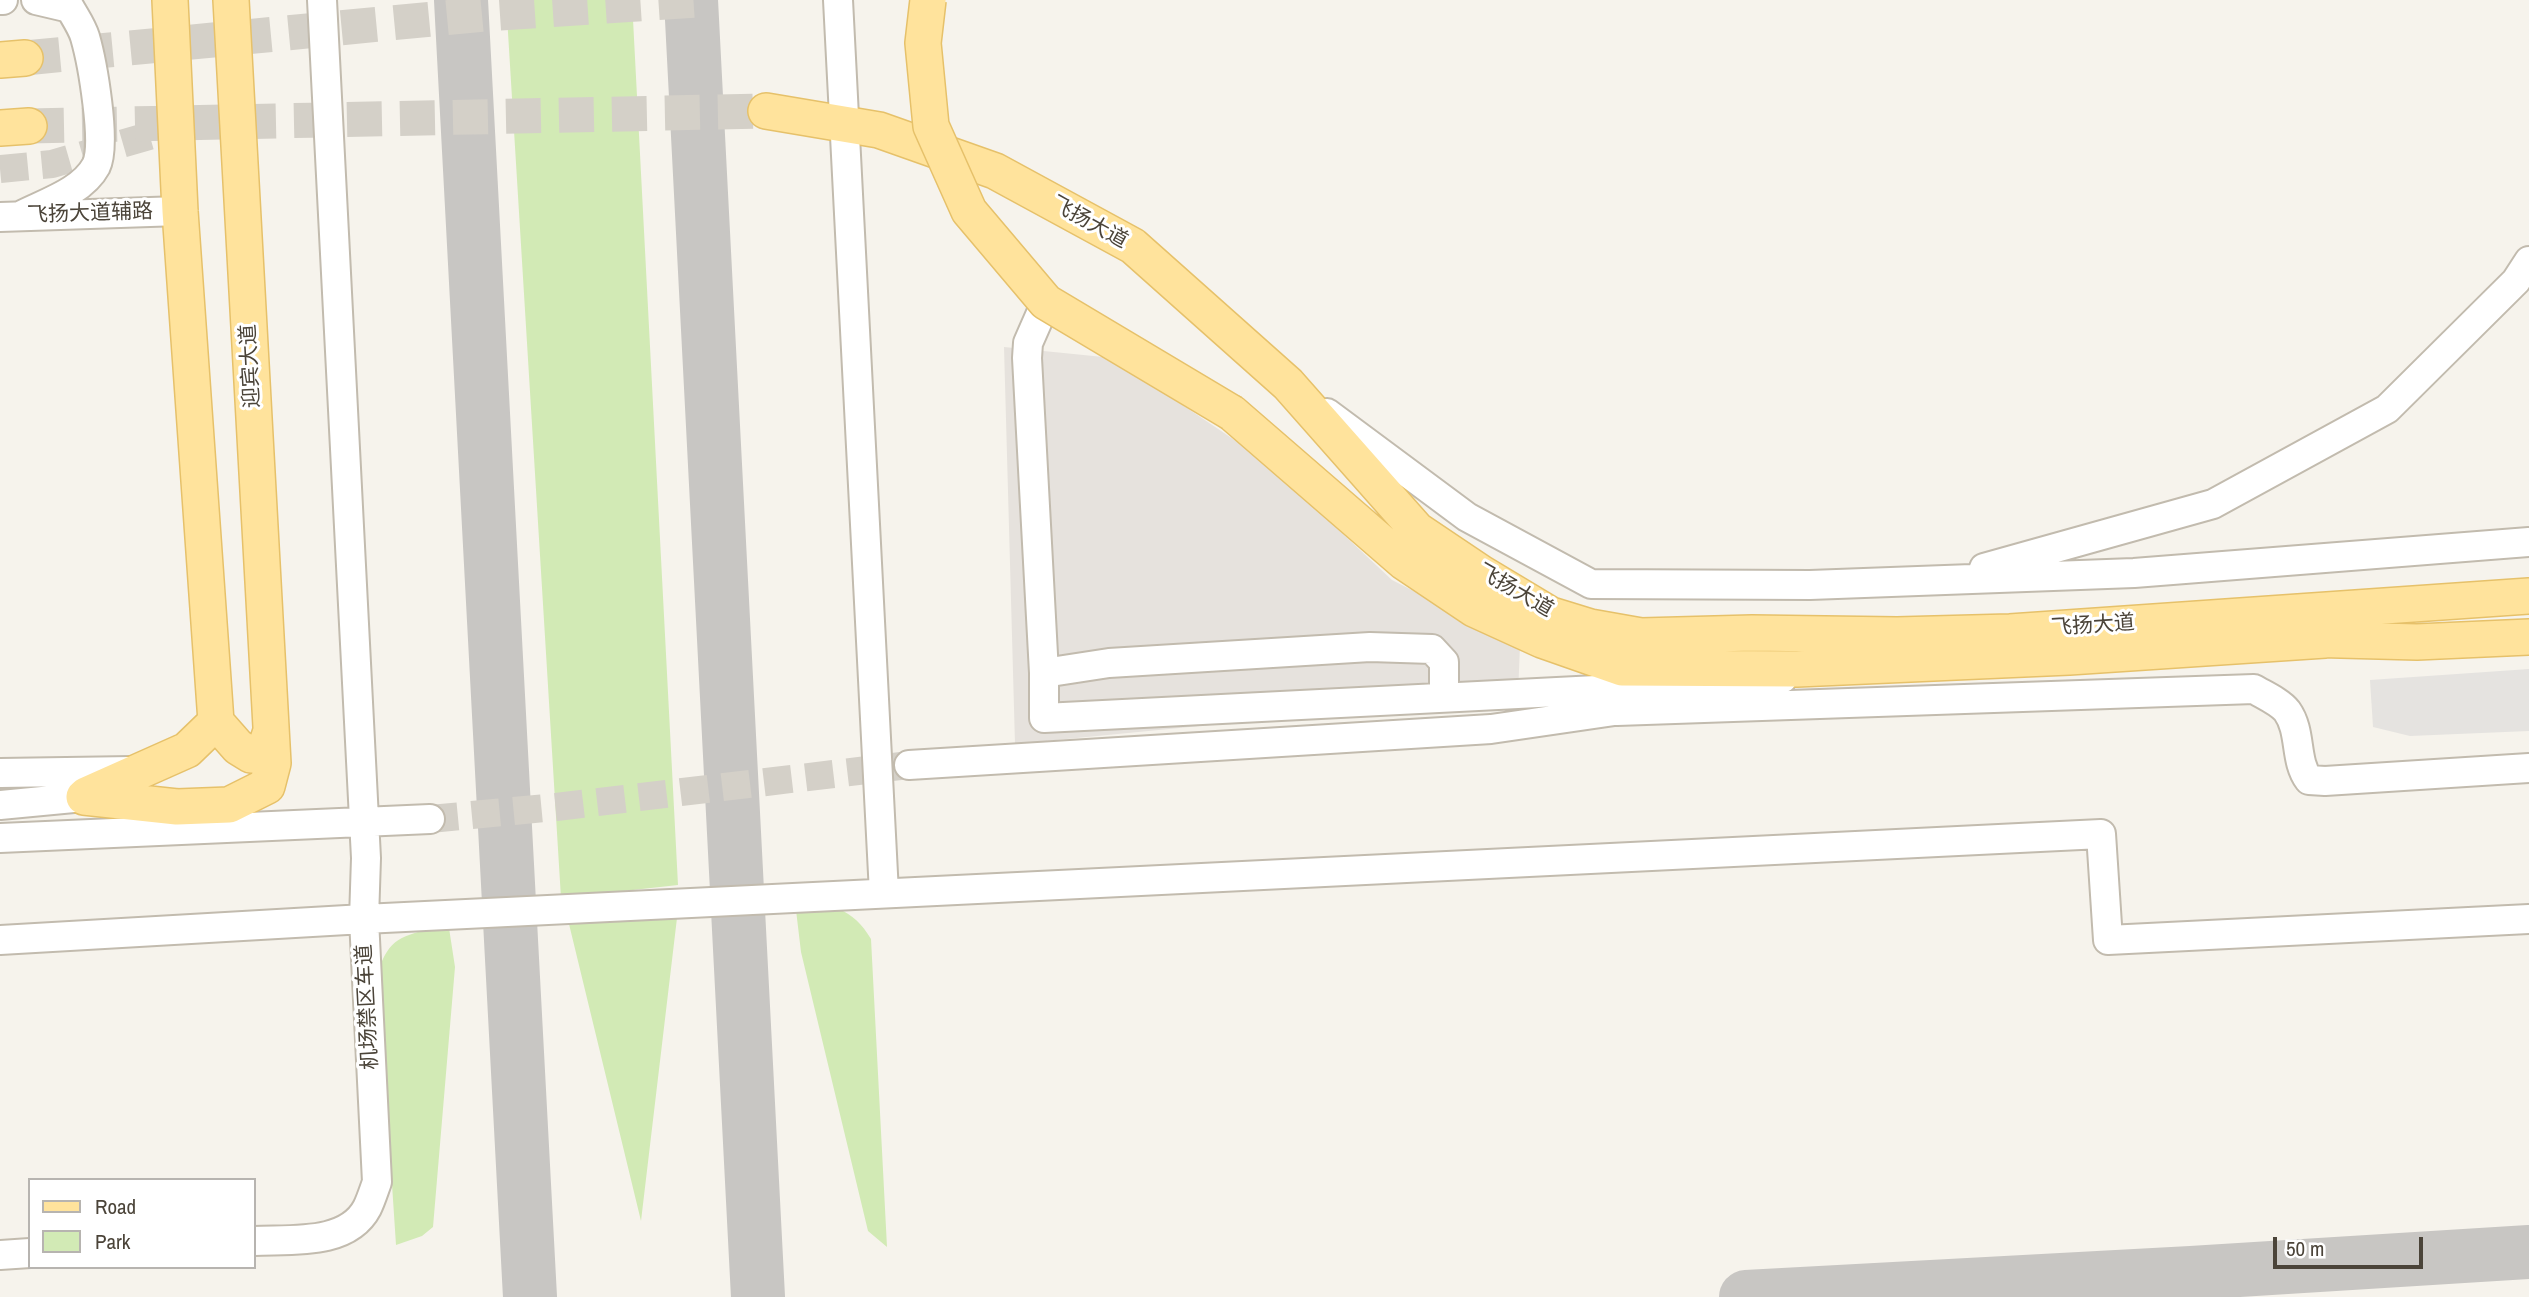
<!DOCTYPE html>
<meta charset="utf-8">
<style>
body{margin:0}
#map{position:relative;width:2529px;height:1297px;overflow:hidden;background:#f6f3ec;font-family:"Archivo Narrow",sans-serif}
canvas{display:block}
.legend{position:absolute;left:28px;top:1178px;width:228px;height:91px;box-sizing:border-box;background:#fff;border:2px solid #b7b4b0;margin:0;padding:9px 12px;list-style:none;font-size:21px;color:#4b4439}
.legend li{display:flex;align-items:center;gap:14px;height:35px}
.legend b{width:35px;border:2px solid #b7b4b0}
.scale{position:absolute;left:2273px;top:1237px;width:150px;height:32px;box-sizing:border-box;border:4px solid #4b4439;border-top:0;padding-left:9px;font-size:21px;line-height:24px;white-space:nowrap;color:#4b4439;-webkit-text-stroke:5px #fff;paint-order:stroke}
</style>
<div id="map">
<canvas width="2529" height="1297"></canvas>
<ul class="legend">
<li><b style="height:9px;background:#ffe39c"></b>Road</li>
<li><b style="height:19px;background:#d2eab5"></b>Park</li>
</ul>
<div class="scale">50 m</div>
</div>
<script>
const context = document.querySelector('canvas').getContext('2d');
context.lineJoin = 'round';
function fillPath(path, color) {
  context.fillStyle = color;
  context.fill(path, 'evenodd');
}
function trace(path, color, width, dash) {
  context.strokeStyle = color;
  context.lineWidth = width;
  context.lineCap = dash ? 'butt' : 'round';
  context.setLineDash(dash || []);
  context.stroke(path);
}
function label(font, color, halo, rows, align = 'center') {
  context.font = font + ' "Archivo Narrow","Noto Sans SC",sans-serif';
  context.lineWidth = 6;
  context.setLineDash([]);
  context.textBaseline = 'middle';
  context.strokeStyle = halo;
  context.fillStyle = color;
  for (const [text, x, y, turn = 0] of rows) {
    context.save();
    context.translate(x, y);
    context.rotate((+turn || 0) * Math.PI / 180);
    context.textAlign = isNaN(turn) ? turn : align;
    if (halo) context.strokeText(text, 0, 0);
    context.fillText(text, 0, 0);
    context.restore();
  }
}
fillPath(new Path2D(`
 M1004 347 1113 358 1264 460 1392 580 1520 645 1518 695 1015 744Z`), '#e6e2dd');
fillPath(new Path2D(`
 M506 0H632L678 885 561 898Z
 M837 908C853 915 862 924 871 939L887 1247 868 1231 801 952 796 910Z
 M677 918 641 1221 569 924Z
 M434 928H449L455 967 433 1227 422 1236 396 1245 378 972C389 938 402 936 434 928Z`), '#d2eab5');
fillPath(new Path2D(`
 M2529 669V731L2410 736 2373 727 2370 680Z`), '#e5e3e0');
trace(new Path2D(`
 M461 0 530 1297
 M691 0 758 1297
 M1746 1297 2191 1273 2529 1252`), '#c8c6c3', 54);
trace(new Path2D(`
 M0 169 52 164 204 120
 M430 819 556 807 909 765`), '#d4d0c8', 28, [28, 14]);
trace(new Path2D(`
 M25 58 485 14 696 0
 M29 126 766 111`), '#d4d0c8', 35, [35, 18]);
const minor = new Path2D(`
 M0 0H3
 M322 0 366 858 364 919 2101 834 2108 940 2529 919
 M838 0 884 893
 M20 216C45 203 82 192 96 166 107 144 92 61 85 37 82 27 75 17 70 8L36 0
 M0 217 180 211
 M1046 302 1028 343 1027 358 1044 673V718L1715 684
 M1327 413 1467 517 1591 584 1810 585 2134 573 2529 542
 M1984 568 2213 504 2387 409 2516 281 2529 261
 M1044 673 1109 663 1370 647 1432 649 1444 662V697
 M1699 695 1783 678
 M1617 711 2254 689C2264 695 2280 702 2287 711 2302 732 2294 760 2309 780L2325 781 2529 768
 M909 765 1491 729 1635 708
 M0 773 132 771
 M0 805 84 797
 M0 838 430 819
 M0 940 364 919 377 1182C374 1190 371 1200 367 1208 347 1246 290 1239 254 1241
 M0 1255 30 1253`);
const major = new Path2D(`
 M170 0 180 211 216 722
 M0 60 25 58
 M766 111 879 130 995 171 1133 246 1288 384 1417 530 1481 573 1551 615 1590 627 1641 636 1752 633 1897 635 2010 632 2529 596
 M0 128 29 126
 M1232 413 1404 562 1474 609 1542 640 1622 668 1797 669 2069 657 2325 640
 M2303 639 2417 642 2529 637
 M216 722 238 747 251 755 265 749 271 731
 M86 795 187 750 216 722
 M84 797 177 807 229 805 267 786 273 763 231 0`);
trace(minor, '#c2bbae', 32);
trace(major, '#e6c16a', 38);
trace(minor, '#fff', 28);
trace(major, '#ffe39c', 35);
const majorBridge = new Path2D(`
 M928 0 923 43 931 126 969 211 1046 302 1232 413`);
trace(majorBridge, '#e6c16a', 38, []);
trace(majorBridge, '#ffe39c', 35);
label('21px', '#4b4439', '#fff', [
 ["飞扬大道辅路",90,214,-2],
 ["飞扬大道",1089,223,29],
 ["迎宾大道",251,366,-93],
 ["飞扬大道",1515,591,30],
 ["飞扬大道",2093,626,-4],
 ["机场禁区车道",368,1007,-93]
]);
</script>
